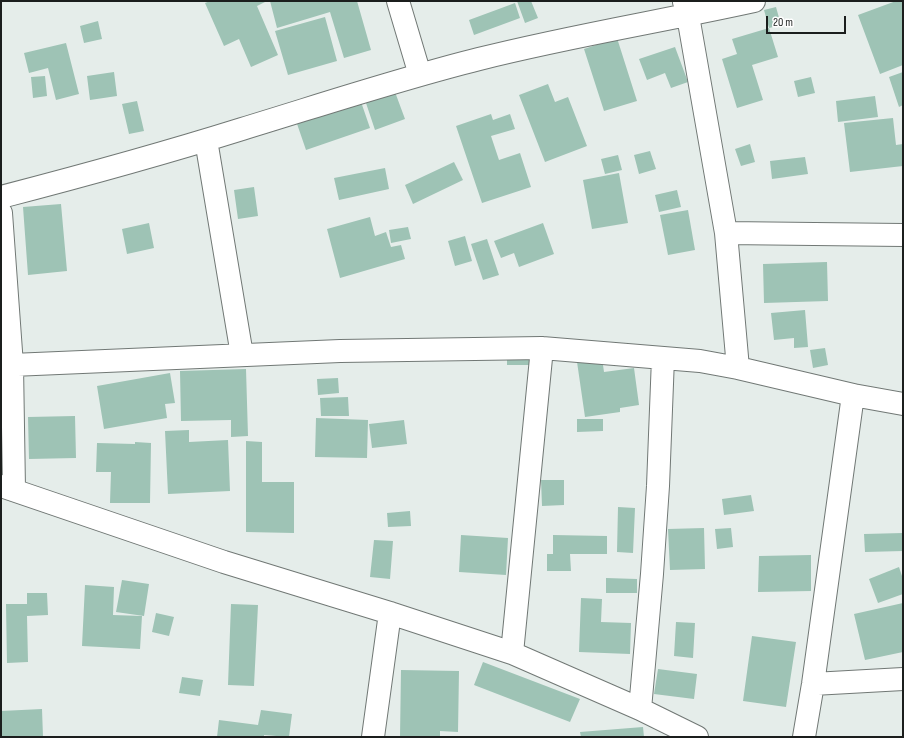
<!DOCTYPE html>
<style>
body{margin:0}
#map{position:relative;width:904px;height:738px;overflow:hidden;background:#e5edea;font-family:"Sofia Sans Condensed",sans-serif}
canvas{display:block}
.frame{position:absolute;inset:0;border:2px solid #1b1e1d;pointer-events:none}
.scale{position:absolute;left:766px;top:16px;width:80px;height:18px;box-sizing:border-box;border:2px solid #1b1e1d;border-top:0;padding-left:5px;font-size:12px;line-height:14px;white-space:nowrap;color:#1b1e1d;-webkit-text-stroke:3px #fff;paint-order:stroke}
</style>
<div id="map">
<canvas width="904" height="738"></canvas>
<div class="frame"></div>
<div class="scale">20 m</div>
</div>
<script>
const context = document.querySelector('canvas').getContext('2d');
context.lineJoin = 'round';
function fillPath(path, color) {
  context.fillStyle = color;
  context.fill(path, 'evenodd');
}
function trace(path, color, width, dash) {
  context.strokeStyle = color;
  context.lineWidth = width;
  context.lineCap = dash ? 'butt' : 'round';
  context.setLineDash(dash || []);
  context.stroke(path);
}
fillPath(new Path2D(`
 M210 1H267L257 6 278 55 251 67 239 39 224 46 205 3Z
 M270 1H357L371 50 344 58 330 12 277 28Z
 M517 1H531L538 18 525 23Z
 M896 1H903V65L880 74 858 15Z
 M515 3 520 18 474 35 469 20Z
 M776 7 781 25 769 28 778 57 752 65 763 100 737 108 722 59 737 54 732 39 769 28 764 10Z
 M325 17 337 61 288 75 275 31Z
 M98 21 102 39 84 43 80 26Z
 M617 38 637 101 604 111 584 49Z
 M66 43 79 94 56 100 48 68 29 73 24 53Z
 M675 47 688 82 671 88 665 73 647 80 639 59Z
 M114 72 117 96 90 100 87 76Z
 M903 72V105L899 107 889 77Z
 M45 76 47 96 33 98 31 77Z
 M811 77 815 93 798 97 794 81Z
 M548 84 555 102 568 97 587 146 545 162 519 95Z
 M395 92 405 119 375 130 366 103Z
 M359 96 370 128 306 150 295 118Z
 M875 96 878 117 838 122 836 101Z
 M137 101 144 131 129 134 122 104Z
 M491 114 493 120 510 114 515 129 491 136 499 160 520 153 531 187 482 203 456 126Z
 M893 118 896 145 903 144V166L850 172 844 123Z
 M750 144 755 162 741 166 735 149Z
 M650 151 656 169 639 174 634 155Z
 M618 155 622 170 605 174 601 159Z
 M805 157 808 174 772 179 770 161Z
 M454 162 463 180 413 204 405 185Z
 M385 168 389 189 339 200 334 178Z
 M619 173 628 223 592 229 583 180Z
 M254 187 258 216 238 219 234 190Z
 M677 190 681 207 659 212 655 195Z
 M61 204 67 271 28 275 23 207Z
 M688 210 695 250 668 255 660 215Z
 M370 217 375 236 386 232 391 247 401 245 405 259 340 278 327 229Z
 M149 223 154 248 127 254 122 229Z
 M543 223 554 254 519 267 514 253 501 258 494 241Z
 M408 227 411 239 391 243 389 230Z
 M465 236 472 261 455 266 448 241Z
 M487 239 499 275 483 280 471 244Z
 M827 262 828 301 764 303 763 264Z
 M805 310 808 347 794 348V338L774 340 771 313Z
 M825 348 828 365 813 368 810 350Z
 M531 349V365H507V350Z
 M601 351 604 372 634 368 639 405 620 408V412L585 417 576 355Z
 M246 369 248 436 231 437V420L181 421 180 371Z
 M170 373 175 403 165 404 167 418 104 429 97 386Z
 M338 378 339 393 318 395 317 379Z
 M348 397 349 416H321L320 398Z
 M75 416 76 458 29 459 28 417Z
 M316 418 368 420 367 458 315 457Z
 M577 419H603V431L577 432Z
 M404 420 407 444 372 448 369 424Z
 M189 430V442L228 440 230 491 168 494 165 431Z
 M246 441 262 442V482H294V533L246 532Z
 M135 442 151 443 150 503H110L111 472H96L97 443 135 444Z
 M541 480H564V505L542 506Z
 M751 495 754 511 724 515 722 499Z
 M618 507 635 508 633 553 617 552Z
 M410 511 411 526 388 527 387 513Z
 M704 528 705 569 670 570 668 529Z
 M731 528 733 547 717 549 715 529Z
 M903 533V551L865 552 864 534Z
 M461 535 508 538 506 575 459 572Z
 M553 535 607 536V554H570L571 571H547V554H563H553Z
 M374 540 393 541 390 579 370 577Z
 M811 555V591L758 592 759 556Z
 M899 567 903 579V594L878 603 869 579Z
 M606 578 637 579V593H606Z
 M122 580 149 584 144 616 116 612Z
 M85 585 114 587 113 615 142 616 140 649 82 646Z
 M27 593H47L48 615 27 616 28 662 7 663 6 604H27Z
 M581 598 602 599 601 622 631 623 630 654 579 652Z
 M903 603V652L865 660 854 614Z
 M231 604 258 605 254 686 228 685Z
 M156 613 174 617 169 636 152 632Z
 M676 622 695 623 693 658 674 656Z
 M752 636 796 642 786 707 743 701Z
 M483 662 580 699 570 722 474 685Z
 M658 669 697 674 694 699 654 694Z
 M401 670 459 671 458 732 440 731V737H400Z
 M182 677 203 680 200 696 179 693Z
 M42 709 43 737H1V711Z
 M261 710 292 714 289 737 264 735V737H217L219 720 258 725Z
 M643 727 644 737H581L580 732Z`), '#9ec3b5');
const street = new Path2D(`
 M398 1 420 75
 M684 2 688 16 726 233 738 368
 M206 140 242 355
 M1 197C82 176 162 154 242 129 321 105 399 79 479 59 570 36 663 21 754 1
 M1 213 12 365 14 489
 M726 233 903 235
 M12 365 340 351 542 348 700 361 738 368 853 395 903 404
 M1 486 224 562 390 613 512 653 640 709 697 737
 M512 653 542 348
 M813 684 903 679
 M640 709 652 574 658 486 663 358
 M373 737 390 613
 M804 737 813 684 853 395`);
trace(street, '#717875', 24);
trace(street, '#fff', 22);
</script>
